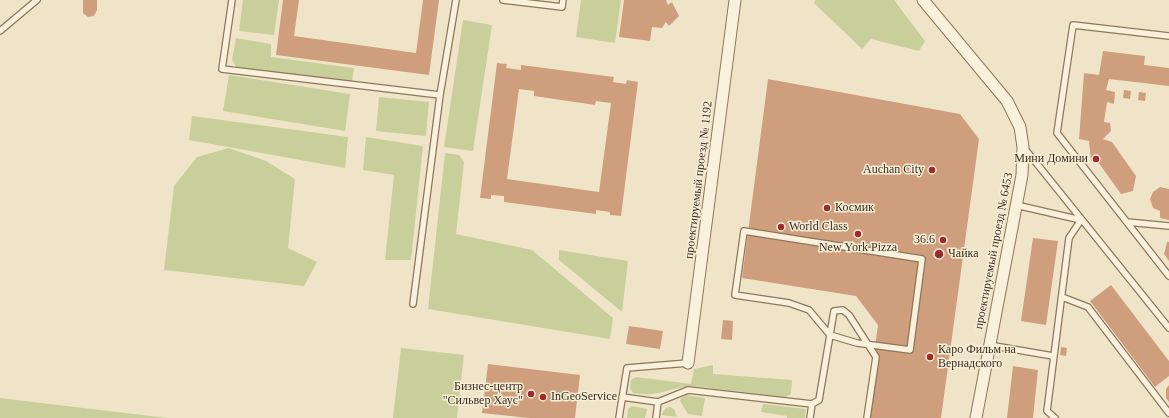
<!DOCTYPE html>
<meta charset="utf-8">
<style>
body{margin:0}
canvas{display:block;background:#f0e4c8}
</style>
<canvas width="1169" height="418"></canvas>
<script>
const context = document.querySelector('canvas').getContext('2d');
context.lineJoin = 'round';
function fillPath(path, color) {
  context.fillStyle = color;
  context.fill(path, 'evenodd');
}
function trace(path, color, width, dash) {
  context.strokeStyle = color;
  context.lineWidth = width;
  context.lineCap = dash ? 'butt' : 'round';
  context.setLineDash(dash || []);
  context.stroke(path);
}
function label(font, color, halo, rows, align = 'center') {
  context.font = font + ' "Times New Roman",serif';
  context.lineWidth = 3;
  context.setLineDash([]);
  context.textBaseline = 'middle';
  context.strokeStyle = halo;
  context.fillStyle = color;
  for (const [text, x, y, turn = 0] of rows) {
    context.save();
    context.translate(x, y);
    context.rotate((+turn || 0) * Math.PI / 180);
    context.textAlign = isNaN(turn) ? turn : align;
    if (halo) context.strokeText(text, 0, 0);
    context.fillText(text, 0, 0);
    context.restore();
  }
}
fillPath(new Path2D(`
 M243 0H279L274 35 239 31Z
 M581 0H621L615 43 576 37Z
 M815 0H894L925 41 919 51 871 39 862 49 814 3Z
 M463 20 492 25 473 151 444 147Z
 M236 38 271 44V57L354 68 352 82 237 68 232 60Z
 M229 75 350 94 345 131 223 111Z
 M379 97 429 102 426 136 376 131Z
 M192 116 348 137 345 168 189 140Z
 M366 137 423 146 411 260H385L394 175 363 170Z
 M229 148 266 161 295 179 288 248 317 262 304 286 164 270 174 186 197 157Z
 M445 153 459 155 464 162 456 234 532 250 613 318 610 339 428 309Z
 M559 250 628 261 622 312 559 260Z
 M401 348 464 355 457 418H393Z
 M713 365V374L792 380 791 394 786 397 693 386C669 387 659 398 633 393L630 388 631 380 636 377 691 384 694 369Z
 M686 395 705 398 702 416 688 414 680 401 681 398Z
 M0 398 167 418H0Z
 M763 404 806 409 805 418H787V416L761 412Z
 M632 406 647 409 645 418H627L628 409Z
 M670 407 674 409 677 417 661 415 666 408Z`), '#c9cf9b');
fillPath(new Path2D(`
 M83 0H97V10L94 16 88 17 83 13Z
 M283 0H299L294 36 416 53 423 0H439L429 75 276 55Z
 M624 0H666L668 5 672 2 679 16 669 26 666 22 662 28 652 27 650 41 619 37Z
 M1103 51 1145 56 1144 65 1169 68V86L1109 79 1106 90 1115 92 1114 104 1107 102 1104 122 1110 123 1111 131 1103 139 1112 142 1136 176 1133 191 1121 194 1098 162 1091 161 1089 141 1079 139 1084 73 1099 75Z
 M497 63 507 64 506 68 521 70V65L614 77 613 82 626 84 627 80 638 82 621 216 610 215V212L596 210V214L504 202V196L491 195V199L480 198ZM519 89 534 91V96L595 105 596 101 611 103 599 192 507 179Z
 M768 79 960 114 979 139 941 418H865L878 325 856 296 742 278Z
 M1124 90 1131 91 1130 99 1123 98Z
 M1139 92 1146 93 1145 101 1138 100Z
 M1160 187 1169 189V220L1160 218V211L1153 208 1150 199 1153 192Z
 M1033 238 1058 241 1046 325 1021 321Z
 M1167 242H1169V261L1164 254Z
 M1111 285 1169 361V376L1155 387 1090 301Z
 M723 320 733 321 732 340 721 339Z
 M629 326 663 331 660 349 626 344Z
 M1061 347 1067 348 1066 356 1060 355Z
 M488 364 580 375 575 418H529L482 413Z
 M1013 366 1038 370 1033 418H1007Z
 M1169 385V402L1166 398V389Z`), '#cf9f7d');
const lane = new Path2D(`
 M232 0 222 69 440 95 413 304
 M503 0 562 7 563 0
 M0 31 37 0
 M1169 36 1073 25 1057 133 1169 276
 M440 95 456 0
 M1025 149 1169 328
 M1016 205 1081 220 1069 238 1047 411 1055 418
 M1127 222 1169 226
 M744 231 922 259 910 350 857 343 830 335 809 310 789 303 735 295Z
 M1062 297 1088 307 1169 413
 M989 345 1053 356
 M622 397 658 402 688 390 812 404 819 400 834 311 843 310 849 315 876 357 867 418
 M619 418 627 368 688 363
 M656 418 658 402
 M810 418 812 404`);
const street = new Path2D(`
 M923 0 1007 101 1020 127 1023 147 1022 175 976 418
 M688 363 735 0`);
trace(lane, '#8d765c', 8);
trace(street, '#8d765c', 13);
trace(lane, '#faf1dc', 5.5);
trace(street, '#faf1dc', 11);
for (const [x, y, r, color] of [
 [1096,159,4,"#9e2a2b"],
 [932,170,4,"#9e2a2b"],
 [827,208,4,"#9e2a2b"],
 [781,227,4,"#9e2a2b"],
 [858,234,4,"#9e2a2b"],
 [943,240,4,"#9e2a2b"],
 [939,254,5,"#9e2a2b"],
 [930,357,4,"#9e2a2b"],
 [531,394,4,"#9e2a2b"],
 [543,397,4,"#9e2a2b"]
]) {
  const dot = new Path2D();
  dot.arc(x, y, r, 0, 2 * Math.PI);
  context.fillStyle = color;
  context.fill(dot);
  trace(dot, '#f7eed8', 1.5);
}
label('12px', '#3d2e20', '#f7eed8', [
 ["Мини Домини",1088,159,"right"],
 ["Auchan City",924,170,"right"],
 ["Космик",835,208],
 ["World Class",789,227],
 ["36.6",935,240,"right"],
 ["New York Pizza",858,248,"center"],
 ["Чайка",948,254],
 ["Каро Фильм на",938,350],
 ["Вернадского",938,364],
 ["Бизнес-центр",523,387,"right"],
 ["\"Сильвер Хаус\"",523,401,"right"],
 ["InGeoService",551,397]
], 'left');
label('12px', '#3d2e20', '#f7eed8', [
 ["проектируемый проезд № 1192",699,180,-83],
 ["проектируемый проезд № 6453",994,251,-79]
]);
</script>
